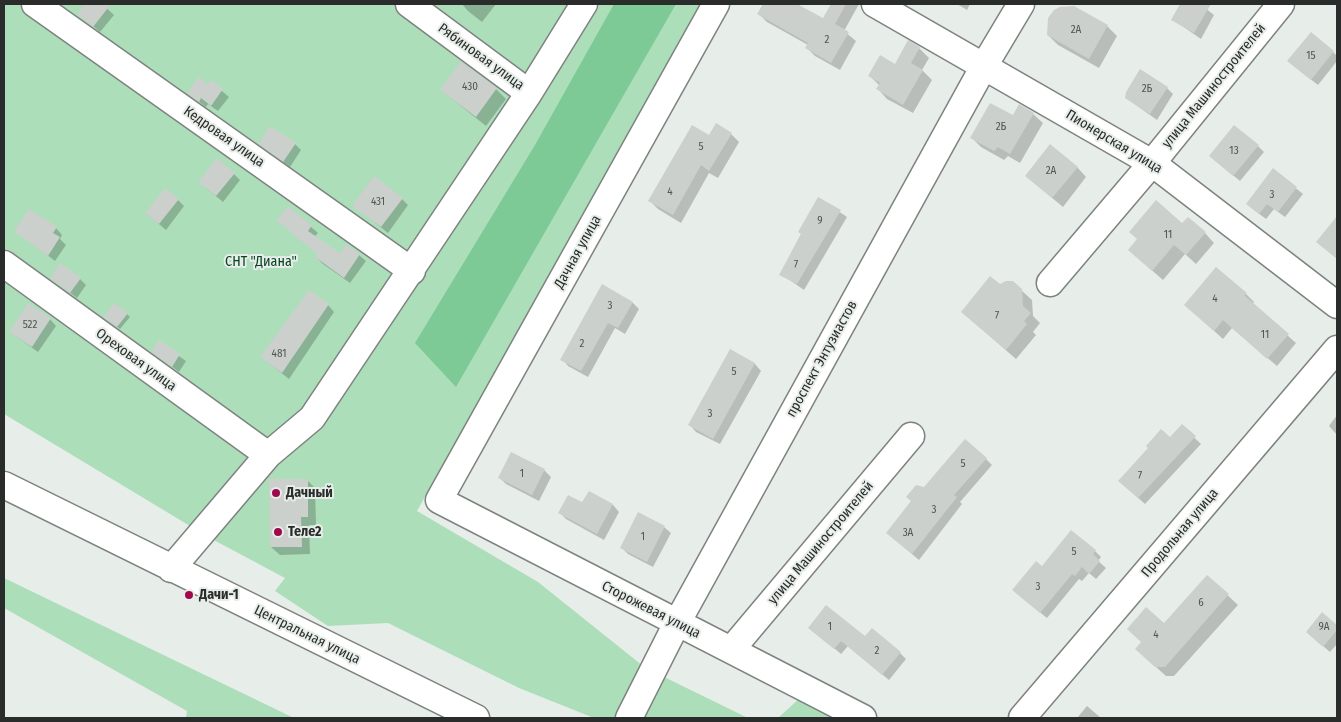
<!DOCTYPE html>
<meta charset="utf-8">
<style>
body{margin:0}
#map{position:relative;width:1341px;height:722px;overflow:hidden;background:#e7ede9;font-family:"Fira Sans Condensed",sans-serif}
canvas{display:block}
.frame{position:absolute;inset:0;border:5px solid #2a2c2b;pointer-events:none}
</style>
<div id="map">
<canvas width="1341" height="722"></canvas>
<div class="frame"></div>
</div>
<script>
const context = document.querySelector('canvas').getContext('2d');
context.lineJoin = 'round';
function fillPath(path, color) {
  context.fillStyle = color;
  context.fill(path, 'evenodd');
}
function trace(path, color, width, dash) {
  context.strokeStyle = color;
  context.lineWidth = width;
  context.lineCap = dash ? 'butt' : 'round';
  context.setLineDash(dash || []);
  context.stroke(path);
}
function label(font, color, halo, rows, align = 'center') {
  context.font = font + ' "Fira Sans Condensed",sans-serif';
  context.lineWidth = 4;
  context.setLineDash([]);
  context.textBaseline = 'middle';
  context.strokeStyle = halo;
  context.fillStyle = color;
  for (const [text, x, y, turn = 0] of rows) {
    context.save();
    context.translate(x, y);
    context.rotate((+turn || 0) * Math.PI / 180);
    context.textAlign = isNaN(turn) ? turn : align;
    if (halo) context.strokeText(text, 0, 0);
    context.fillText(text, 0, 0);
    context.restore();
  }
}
fillPath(new Path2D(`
 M4 4H701L417 511 538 582 643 666 614 718H594L519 688 388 623 328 626 275 591 285 578 210 538 4 414Z
 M4 578 294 718H186L187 711 4 608Z
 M660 675 748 718H636Z
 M801 697 843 718H778Z`), '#acdeba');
fillPath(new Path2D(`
 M614 4H676L456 387 415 343 535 145Z`), '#7dca96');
fillPath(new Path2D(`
 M87 4H102L114 15 100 32 79 14Z
 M462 4H496L482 22 468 11Z
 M765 4H795L823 20 832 4H859L844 31 856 41 840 70 815 56 807 48 808 45 767 22 759 14Z
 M957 4H970L967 10Z
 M1182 4H1200L1214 15 1201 39 1172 19Z
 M1107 26 1117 36 1099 68 1058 45 1048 35Z
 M919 48 929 58 922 70 932 80 913 113 887 99 878 89 880 86 870 76 896 65Z
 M1333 52 1337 56V61L1318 85 1295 67Z
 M211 82 229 97 218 111 208 104 206 107 188 93 208 86Z
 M1167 88 1173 94 1157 120 1126 98Z
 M496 89 506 99 486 126 441 90Z
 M1033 114 1043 123 1020 163 1008 156 1004 160 981 147 972 138Z
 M731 134 739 142 718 178 709 173 681 223 658 209 650 201 709 137Z
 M260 144H295L301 150 290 167Z
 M1258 146 1264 152 1240 181 1217 162Z
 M1077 167 1086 177 1063 207 1026 176Z
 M1273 170 1303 194 1285 217 1274 209 1266 219 1254 210Z
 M234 174 240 180 223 202 206 188Z
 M819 198 847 217 804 290 781 274Z
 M402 199 408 205 388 233 354 206Z
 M178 200 184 206 166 230 146 213Z
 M288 207 318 233 314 237 340 255H359L366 261 350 283 323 264 316 257 318 254 277 220Z
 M1182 225 1205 233 1214 243 1196 264 1185 254 1163 280 1139 259Z
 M56 228 62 235 60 239 66 245 55 261 16 231Z
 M51 278 80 279 86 285 77 298Z
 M603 286 633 303 639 309 625 334 615 328 588 377 568 366 562 359Z
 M1000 286 1021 290 1032 300 1033 316 1040 323 1033 332 1036 335 1016 359 962 312Z
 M1246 294 1254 302 1252 304 1296 343 1277 366 1232 328 1223 339 1194 313Z
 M328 305 334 312 289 379 261 357Z
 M127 314 130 317 120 329 108 320Z
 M50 319 56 326 38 352 10 332Z
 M159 342 186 361 179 372 153 352Z
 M731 351 755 364 761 371 720 444 696 432 690 425Z
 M1337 415V435L1329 426Z
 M1182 426 1201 444 1145 504 1126 487Z
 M512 453 544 470 551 477 539 501 506 484 499 477Z
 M986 459 992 465 960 502 962 504 919 560 894 539 912 502 924 488Z
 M307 480 315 488 316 525H309L310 554 280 555 271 547Z
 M589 492 613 505 619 512 604 540 566 519 560 513 583 504Z
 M664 527 671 533 653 567 628 554 622 548Z
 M1095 551 1101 557 1098 561 1106 568 1096 579 1089 573 1082 581 1079 579 1047 618 1020 596 1042 568Z
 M1207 576 1238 605 1174 676H1166L1146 658 1164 625Z
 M1322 614 1337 626V644L1330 652 1314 638Z
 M810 628 865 638 900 653 906 659 889 680 848 646 841 654Z
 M1087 706 1101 718H1077Z`), '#0003');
fillPath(new Path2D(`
 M85 4H111L93 27 77 14Z
 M763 4H797L823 18 831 4H846L835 24 849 32 831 63 805 48 808 43 757 14Z
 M1180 4H1211L1194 33 1171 20Z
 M1074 6 1108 25 1089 59 1047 35 1048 18 1054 10 1060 7Z
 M1311 32 1334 51 1311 80 1287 61Z
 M908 40 920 47 911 63 923 70 903 105 876 89 880 83 868 76 880 55 895 64Z
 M461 61 497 88 476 117 440 90Z
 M1140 69 1168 87 1150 114 1125 98 1126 92Z
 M198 77 208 84 211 80 223 89 211 106 201 98 199 102 187 93Z
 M990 103 1013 115 1019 104 1034 113 1010 154 998 147 994 151 970 138Z
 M716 123 732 133 709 171 701 165 673 215 648 201 692 125 709 135Z
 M1234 125 1259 145 1233 176 1209 156Z
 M270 126 296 143 283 162 258 144Z
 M1050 144 1078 167 1052 198 1025 176Z
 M217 158 235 173 216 196 198 182Z
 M1273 168 1297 187 1278 212 1267 204 1259 214 1246 204Z
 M374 176 403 198 381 227 352 206Z
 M165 188 179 199 159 224 145 213Z
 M818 197 841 210 797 284 779 275 801 234 798 232Z
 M1156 200 1182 223 1188 217 1206 232 1186 255 1174 245 1152 271 1128 250 1137 239 1129 232Z
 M288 206 312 225 308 231 340 253 346 244 360 254 344 278 315 257 317 254 276 220Z
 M29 209 57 227 53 233 60 237 48 256 14 231Z
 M1337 216V259L1316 242Z
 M60 263 81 278 70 293 50 278Z
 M1216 267 1247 293 1244 295 1289 334 1267 359 1223 320 1214 331 1184 305Z
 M990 276 1000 284 1006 281H1013L1022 289 1023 306 1031 313 1024 321 1027 324 1006 350 961 312Z
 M602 284 633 302 618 328 608 323 581 371 560 360Z
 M309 290 329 304 282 373 260 357Z
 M28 303 51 318 32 347 9 332Z
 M114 303 128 313 117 327 103 317Z
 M159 340 180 354 172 367 151 352Z
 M730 349 755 363 713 439 688 425Z
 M1182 424 1196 436 1138 498 1118 481 1148 448 1146 446 1161 429 1170 437Z
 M965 439 987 458 954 495 957 497 912 554 886 533 911 501 906 497 916 485 924 487Z
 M511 452 545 469 532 495 498 478Z
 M269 479H308V517H301L302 547H270Z
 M589 491 613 504 597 534 558 513 568 495 582 502Z
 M638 512 665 526 647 562 620 548Z
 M1071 530 1096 550 1093 554 1100 561 1089 574 1082 567 1075 576 1072 574 1040 613 1012 590 1036 561 1042 566Z
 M1207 575 1229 594 1165 667H1155L1135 649 1141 642 1127 629 1146 607 1164 623Z
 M826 605 865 636 872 628 901 652 882 675 841 641 834 649 808 628Z
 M1322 612 1337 625V630L1323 647 1306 632Z`), '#cbd0cc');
const minor = new Path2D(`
 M35 4 412 271
 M409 4 529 93
 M716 4 439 500 863 718
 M875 4 1152 163 1337 305
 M4 264 268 455
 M1050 283 1152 163 1281 4
 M4 485 476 718
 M171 569 268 455 312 418 529 93 584 4
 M731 650 911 436
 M629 718 677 623 984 66 1021 4
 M1022 718 1337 349`);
trace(minor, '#7e837f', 29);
trace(minor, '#fff', 26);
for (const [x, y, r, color] of [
 [276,493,5,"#a0084c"],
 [278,532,5,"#a0084c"],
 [189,595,5,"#a0084c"]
]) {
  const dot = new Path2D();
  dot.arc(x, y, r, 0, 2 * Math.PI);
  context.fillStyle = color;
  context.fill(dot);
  trace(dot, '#e7ede9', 2);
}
label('11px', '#525553', null, [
 ["2А",1076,30],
 ["2",827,40],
 ["15",1311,56],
 ["430",470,87],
 ["2Б",1147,89],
 ["2Б",1001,127],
 ["5",701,147],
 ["13",1234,151],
 ["2А",1051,171],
 ["4",670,192],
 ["3",1272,195],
 ["431",378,202],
 ["9",820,221],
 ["11",1168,235],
 ["7",796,265],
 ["4",1215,299],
 ["3",610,306],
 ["7",997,316],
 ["522",30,325],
 ["11",1265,335],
 ["2",582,344],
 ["481",279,354],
 ["5",734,372],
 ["3",710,414],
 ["5",963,464],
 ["1",522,474],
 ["7",1140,476],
 ["3",934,510],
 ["3А",908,533],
 ["1",643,537],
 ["5",1074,552],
 ["3",1038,587],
 ["6",1201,603],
 ["1",830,627],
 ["9А",1324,627],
 ["4",1156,635],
 ["2",877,651]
]);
label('14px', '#2a2c2b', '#e7ede9', [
 ["Рябиновая улица",481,57,36],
 ["улица Машиностроителей",1214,86,-51],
 ["Кедровая улица",224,137,35],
 ["Пионерская улица",1114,142,31],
 ["Дачная улица",578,252,-61],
 ["проспект Энтузиастов",822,359,-61],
 ["Ореховая улица",136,360,36],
 ["Продольная улица",1180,533,-50],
 ["улица Машиностроителей",821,543,-50],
 ["Сторожевая улица",651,610,27],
 ["Центральная улица",307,635,26]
]);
label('14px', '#054322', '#e7ede9', [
 ["СНТ \"Диана\"",261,262]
]);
label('bold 14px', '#2a2c2b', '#e7ede9', [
 ["Дачный",286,493],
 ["Теле2",288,532],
 ["Дачи-1",199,595]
], 'left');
</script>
